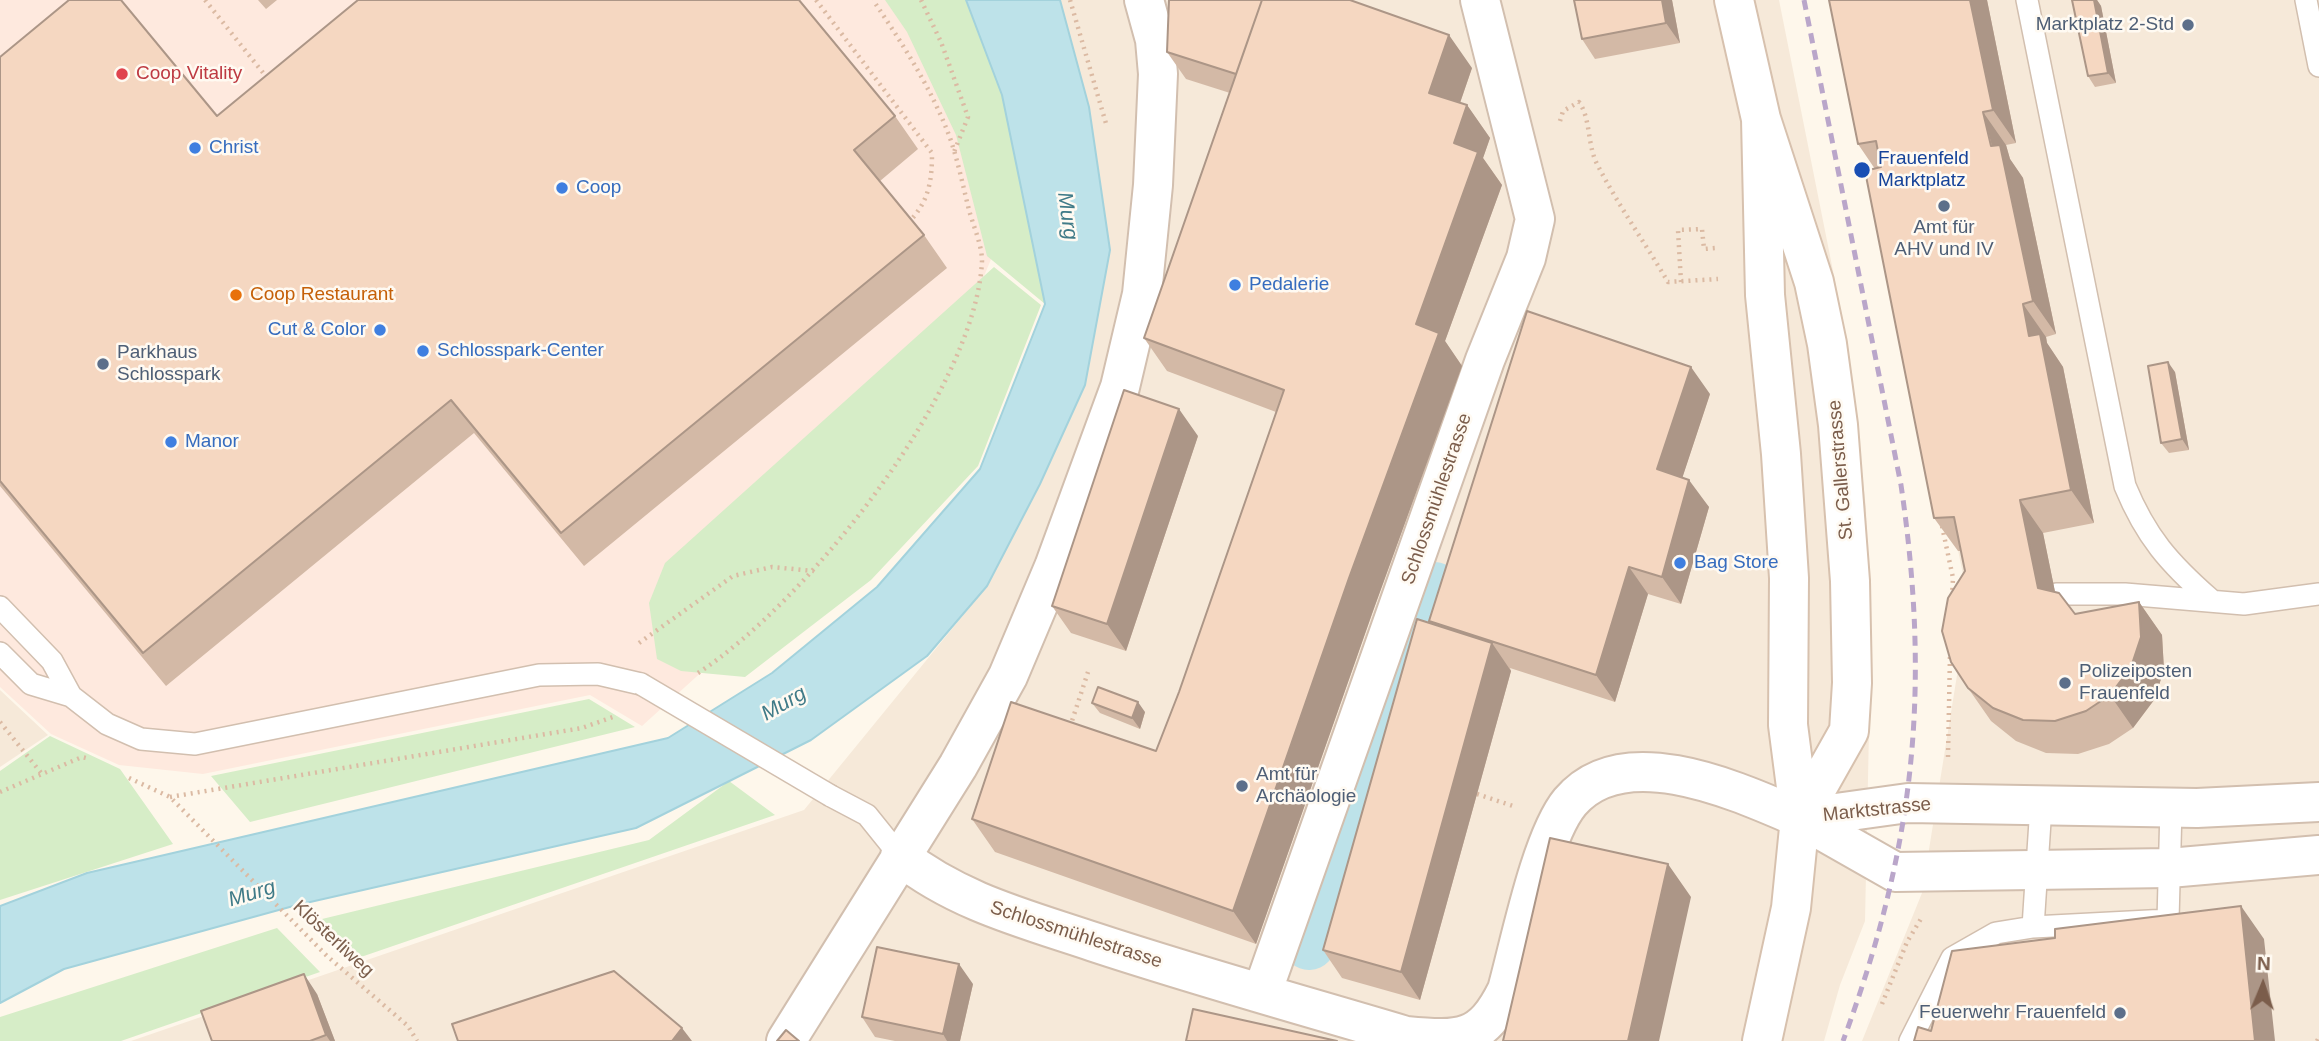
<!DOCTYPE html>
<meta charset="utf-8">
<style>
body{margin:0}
#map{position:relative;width:2319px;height:1041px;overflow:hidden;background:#fef7eb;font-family:Arial,sans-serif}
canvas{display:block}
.north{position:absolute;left:2228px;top:950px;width:70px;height:70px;-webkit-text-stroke:5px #fffaf2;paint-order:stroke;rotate:2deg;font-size:19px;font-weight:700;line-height:28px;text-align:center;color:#7b5d4b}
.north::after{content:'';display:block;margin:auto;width:24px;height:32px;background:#7b5d4b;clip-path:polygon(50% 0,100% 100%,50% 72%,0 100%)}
</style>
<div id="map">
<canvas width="2319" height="1041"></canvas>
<div class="north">N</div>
</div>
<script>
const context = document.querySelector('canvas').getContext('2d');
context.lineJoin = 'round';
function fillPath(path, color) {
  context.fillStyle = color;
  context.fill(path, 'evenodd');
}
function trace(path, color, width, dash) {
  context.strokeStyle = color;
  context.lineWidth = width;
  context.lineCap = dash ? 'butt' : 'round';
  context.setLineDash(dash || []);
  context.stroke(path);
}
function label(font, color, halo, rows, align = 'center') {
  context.font = font + ' Arial,sans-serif';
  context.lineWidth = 5;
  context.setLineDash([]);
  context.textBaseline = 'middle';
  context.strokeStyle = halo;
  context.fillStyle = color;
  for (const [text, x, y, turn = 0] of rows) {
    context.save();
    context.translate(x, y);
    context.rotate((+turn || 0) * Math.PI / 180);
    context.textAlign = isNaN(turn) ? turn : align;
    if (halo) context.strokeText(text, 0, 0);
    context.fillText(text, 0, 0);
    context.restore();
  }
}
fillPath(new Path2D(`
 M1060 0H1779L1848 346 1866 508 1870 683 1865 921 1840 985 1824 1041H131L804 810 987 586 1110 249 1089 107Z
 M1845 0H2319V1041H1862L1922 893 1958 669 1973 623Z
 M0 690 48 735 0 767Z`), '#f6e9d9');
fillPath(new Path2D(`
 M0 0H926L994 252 929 409 813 571 642 726 590 695 203 774 119 765 51 734 0 687Z`), '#fee9de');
fillPath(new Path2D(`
 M885 0H966L1002 95 1045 304 987 256 956 135 907 32Z
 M994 267 1041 305 978 466 871 580 745 677 681 671 657 659 649 603 665 563Z
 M589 699 635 727 250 822 211 776Z
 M50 736 120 769 173 844 0 900V771Z
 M729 781 775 815 358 958 322 919 649 840Z
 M277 928 320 972 121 1041H0V1017Z`), '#d6edc7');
const water = new Path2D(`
 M966 0H1060L1089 107 1110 250 1085 385 1040 484 987 586 927 656 811 740 636 828 297 905 64 969 0 1003V906L87 873 668 738 772 673 877 587 980 469 1045 304 1002 95Z`);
fillPath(water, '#bde2e9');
trace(water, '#a3d2dc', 2);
trace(new Path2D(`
 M1309 943 1422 636 1434 589`), '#bde2e9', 54);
const service = new Path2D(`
 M2027 0 2125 486C2146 537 2169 563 2210 599
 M2306 0 2319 66
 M2056 594H2125L2244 604 2319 594
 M0 607 52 661 71 696
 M0 653 31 684 71 696 107 724 141 739 195 744 539 675 598 674 641 684
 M831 796 867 815 900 856
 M2041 806 2033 927 2168 920 2171 808
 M1910 1041 1952 958 1996 933 2033 927`);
const minor = new Path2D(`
 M900 856C958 902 1026 919 1094 942 1197 976 1302 1005 1406 1036 1461 1041 1482 1041 1507 990 1520 943 1541 837 1570 802 1624 738 1739 792 1800 818
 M1262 993 1485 360 1526 258 1535 219 1480 0
 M786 1041 958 766 1008 676 1054 567 1120 387 1142 294 1153 185 1158 74 1155 40 1144 0`);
const tertiary = new Path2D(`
 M1800 818 1895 872 2169 868 2319 855
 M1800 818 1908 803 2197 808 2319 802`);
const secondary = new Path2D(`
 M1734 0 1761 119 1814 282 1827 344 1838 425 1850 581 1852 683 1849 731 1800 818
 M1761 119 1765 295 1781 454 1789 578 1788 725 1800 818 1791 908 1762 1041`);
trace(service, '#d2bfaf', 24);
trace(minor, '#d2bfaf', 42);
trace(tertiary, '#d2bfaf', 42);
trace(secondary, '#d7c1ae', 42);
trace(new Path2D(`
 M205 0 268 79
 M816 0 932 153C932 181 929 201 909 222
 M921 0 941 42 968 117 954 152
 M1070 0 1107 127
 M1560 121 1563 111 1579 102C1591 119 1587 144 1597 164 1618 205 1645 243 1668 282L1718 279
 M1681 282 1678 230 1702 229 1704 249 1716 248
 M1942 526 1953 578 1952 597
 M639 643 733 576 772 567 814 571
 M698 673C805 604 976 391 982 261 982 245 973 225 969 210 963 186 958 161 950 138 932 89 902 43 873 0
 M0 722 42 774
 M1070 727 1088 672
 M1948 757 1950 655
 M129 778 170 797 327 956 408 1026 417 1041
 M0 792 82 757 86 758
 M1477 794 1513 806
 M170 797 582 728 613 717
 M1882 1004 1907 942 1922 917
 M2317 1041 2319 1037`), '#dbbaa3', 4.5, [2, 5]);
trace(service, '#fff', 21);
trace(minor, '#fff', 38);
trace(tertiary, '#fff', 38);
trace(secondary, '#fff', 38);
trace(new Path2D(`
 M1804 0 1901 485C1931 690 1915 847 1843 1041`), '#baa6ca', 5, [10, 7]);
const serviceBridge = new Path2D(`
 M641 684 831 796`);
trace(serviceBridge, '#d2bfaf', 24, []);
trace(serviceBridge, '#fff', 21);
fillPath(new Path2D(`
 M258 0H277L266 9Z
 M1672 0 1680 43 1595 59 1582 39Z
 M1987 0 2016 143 2006 145 2010 159 2023 178 2056 334 2046 337 2047 343 2063 367 2094 523 2043 533 2055 592 2075 614 2139 602 2162 635 2164 670 2154 700 2133 728 2109 744 2078 754 2046 753 2016 741 1991 721 1968 688 1965 571 1961 551H1958L1934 518 1875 169 1858 144Z
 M2072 0H2097L2101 6 2116 83 2095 87 2088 76Z
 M1167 52 1472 68 1460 103 1467 105 1490 138 1483 158 1502 185 1445 341 1462 366 1373 611 1256 944 995 852 972 819 1156 751 1179 692 1276 412 1167 371 1144 338 1230 93 1186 79Z
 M0 57 217 116H895L918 149 880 181 924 235 947 268 584 566 474 433 166 686 0 486Z
 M2175 372 2189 450 2169 453 2161 443Z
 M1710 394 1682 478 1709 507 1681 604 1648 594 1615 702 1510 668 1511 671 1420 1000 1342 978 1323 950 1431 624 1429 621Z
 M1198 436 1126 651 1071 633 1052 606Z
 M1092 703 1145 712 1140 729 1100 713Z
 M973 984 960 1041H895L875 1037 862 1017Z
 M317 994 335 1041H212Z`), '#d3b9a6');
fillPath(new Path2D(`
 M1662 0H1672L1680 43 1666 23Z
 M1970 0H1987L2016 143 1993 110Z
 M2094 0H2097L2101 6 2116 83 2108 73Z
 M1449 35 1472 68 1452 126 1429 93Z
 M1467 105 1490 138 1483 158 1502 185 1445 341 1462 366 1373 611 1256 944 1233 911 1416 324 1454 143Z
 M1983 112 2006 145 2010 159 2023 178 2056 334 2033 301Z
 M2023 304 2046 337 2047 343 2063 367 2094 523 2071 490 2029 336Z
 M2168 362 2175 372 2189 450 2182 439Z
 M1691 367 1710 394 1676 497 1657 469Z
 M1179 409 1198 436 1126 651 1107 624Z
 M1689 480 1709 507 1681 604 1662 577Z
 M2020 500 2043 533 2061 621 2038 588Z
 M1629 567 1648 594 1615 702 1596 675Z
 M2139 602 2162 635 2164 670 2154 700 2133 728 2110 695Z
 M1492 643 1511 671 1420 1000 1401 972Z
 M1138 702 1145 712 1140 729 1132 718Z
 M1668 864 1691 897 1659 1041H1628Z
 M2241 906 2264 939 2275 1041H2255Z
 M959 964 973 984 960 1041H947L943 1034Z
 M304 974 317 994 335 1041H330L326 1035Z
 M682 1028 692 1041H672Z`), '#ac9687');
const building = new Path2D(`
 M69 0H121L217 116 358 0H799L895 116 854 150 924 235 561 533 451 400 143 653 0 481V57Z
 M1169 0H1262L1236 74 1167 52Z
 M1262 0H1350L1449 35 1429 93 1467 105 1454 143 1478 152 1416 324 1439 333 1349 578 1233 911 972 819 1011 702 1156 751 1179 692 1284 390 1144 338Z
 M1574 0H1662L1666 23 1582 39Z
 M1829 0H1970L1993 110 1983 112 1991 146 2000 145 2033 301 2023 304 2029 336 2040 334 2071 490 2020 500 2038 588 2059 593 2075 614 2139 602 2141 637 2131 667 2110 695 2086 711 2055 721 2023 720 1993 708 1968 688 1951 662 1942 631 1948 598 1965 571 1954 517 1934 518 1865 171 1881 167 1876 141 1858 144Z
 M2072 0H2094L2108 73 2088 76Z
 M1527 311 1691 367 1657 469 1689 480 1662 577 1629 567 1596 675 1429 621Z
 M2168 362 2182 439 2161 443 2148 366Z
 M1124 390 1179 409 1107 624 1052 606Z
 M1417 619 1492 643 1401 972 1323 950Z
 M1098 687 1138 702 1132 718 1092 703Z
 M1550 838 1668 864 1628 1041H1503Z
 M2241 906 2255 1041H1914L1918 1027 1931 1031 1952 951 2055 938V929Z
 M877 947 959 964 943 1034 862 1017Z
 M614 971 682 1028 672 1041H458L452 1024Z
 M304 974 326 1035 310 1041H212L201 1011Z
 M1193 1009 1337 1041H1186Z
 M786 1030 799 1041H777Z`);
fillPath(building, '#f5d7c1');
trace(building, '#ac9687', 2);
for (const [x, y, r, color] of [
 [2188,25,7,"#5c6f8a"],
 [122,74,7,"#e0444e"],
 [195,148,7,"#3f7fe0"],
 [1862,170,9,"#1a4fb4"],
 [562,188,7,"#3f7fe0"],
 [1944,206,7,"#5c6f8a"],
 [1235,285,7,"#3f7fe0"],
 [236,295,7,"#e8710a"],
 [380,330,7,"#3f7fe0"],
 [423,351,7,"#3f7fe0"],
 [103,364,7,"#5c6f8a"],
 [171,442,7,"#3f7fe0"],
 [1680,563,7,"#3f7fe0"],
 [2065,683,7,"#5c6f8a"],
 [1242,786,7,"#5c6f8a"],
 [2120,1013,7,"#5c6f8a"]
]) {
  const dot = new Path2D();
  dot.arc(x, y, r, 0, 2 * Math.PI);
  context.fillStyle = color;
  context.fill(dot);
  trace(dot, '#fffaf2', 2.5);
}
label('19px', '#4e5e75', '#fffaf2', [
 ["Marktplatz 2-Std",2174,25,"right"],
 ["Amt für",1944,228,"center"],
 ["AHV und IV",1944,250,"center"],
 ["Parkhaus",117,353],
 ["Schlosspark",117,375],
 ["Polizeiposten",2079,672],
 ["Frauenfeld",2079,694],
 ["Amt für",1256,775],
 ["Archäologie",1256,797],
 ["Feuerwehr Frauenfeld",2106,1013,"right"]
], 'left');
label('19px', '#be3a42', '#fffaf2', [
 ["Coop Vitality",136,74]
], 'left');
label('19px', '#366cbe', '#fffaf2', [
 ["Christ",209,148],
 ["Coop",576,188],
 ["Pedalerie",1249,285],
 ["Cut & Color",366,330,"right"],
 ["Schlosspark-Center",437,351],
 ["Manor",185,442],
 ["Bag Store",1694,563]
], 'left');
label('19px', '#164399', '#fffaf2', [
 ["Frauenfeld",1878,159],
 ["Marktplatz",1878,181]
], 'left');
label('19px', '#c56008', '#fffaf2', [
 ["Coop Restaurant",250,295]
], 'left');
label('19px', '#7b5d4b', '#fffaf2', [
 ["St. Gallerstrasse",1841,470,-95],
 ["Schlossmühlestrasse",1437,499,-71],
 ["Marktstrasse",1877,810,-6],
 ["Schlossmühlestrasse",1076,935,18],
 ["Klösterliweg",333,939,43]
]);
label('italic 21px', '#407b88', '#fffaf2', [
 ["Murg",1067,216,82],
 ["Murg",784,704,-30],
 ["Murg",252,894,-17]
]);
</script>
